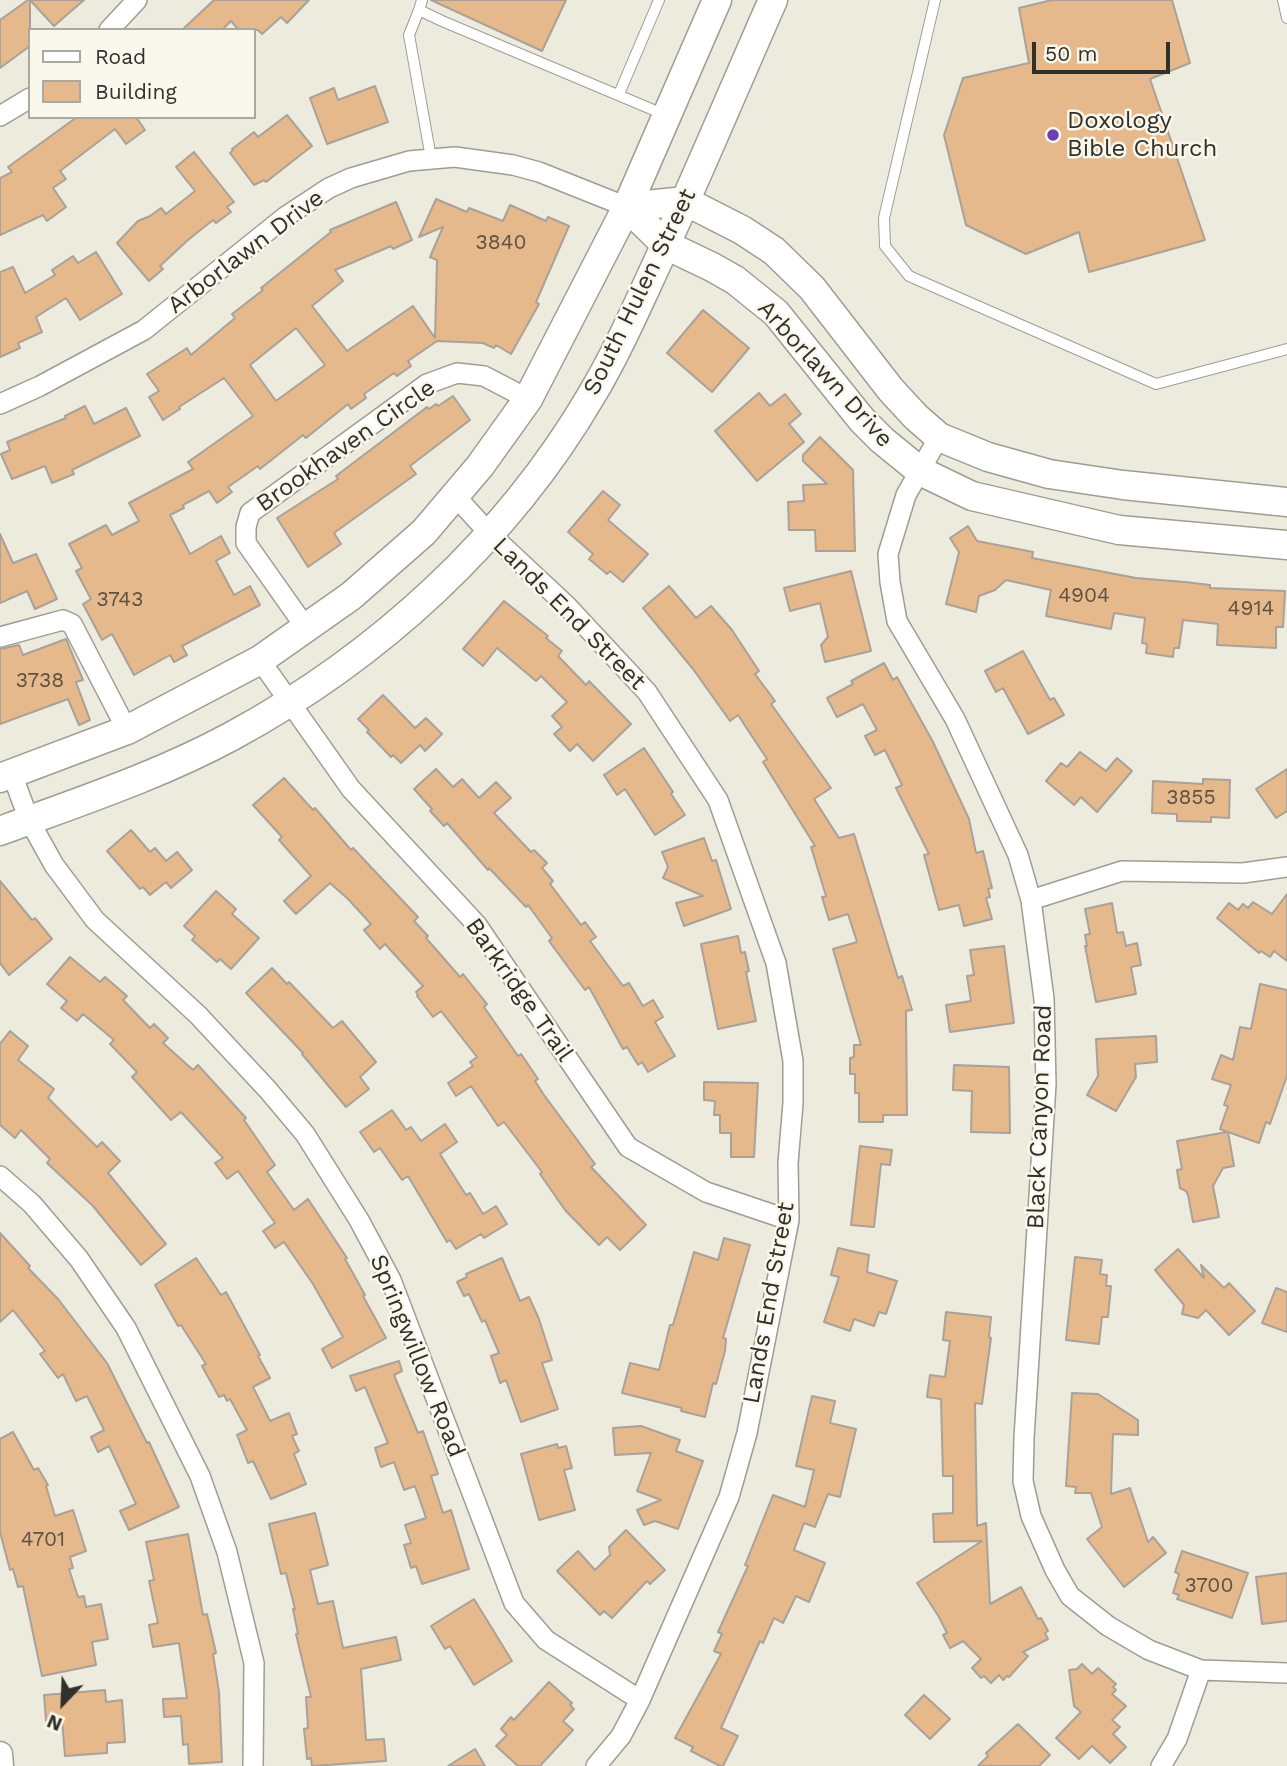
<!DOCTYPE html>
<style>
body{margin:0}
#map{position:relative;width:1287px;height:1766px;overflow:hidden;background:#edebde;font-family:"Work Sans",sans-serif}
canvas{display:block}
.legend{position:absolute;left:28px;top:28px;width:228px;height:91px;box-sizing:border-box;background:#faf8ec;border:2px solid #aaa89f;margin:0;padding:9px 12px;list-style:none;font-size:21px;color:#31302b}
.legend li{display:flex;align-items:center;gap:14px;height:35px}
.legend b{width:35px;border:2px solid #aaa89f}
.north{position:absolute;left:28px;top:1668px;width:70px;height:70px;-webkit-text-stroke:5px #faf8ec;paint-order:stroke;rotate:203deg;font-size:19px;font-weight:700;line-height:28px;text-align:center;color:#31302b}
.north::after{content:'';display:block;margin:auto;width:24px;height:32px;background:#31302b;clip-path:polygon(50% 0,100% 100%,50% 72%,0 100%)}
.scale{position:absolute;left:1032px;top:42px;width:138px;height:32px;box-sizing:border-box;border:4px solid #31302b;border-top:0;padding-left:9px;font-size:21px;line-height:24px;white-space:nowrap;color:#31302b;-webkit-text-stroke:5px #faf8ec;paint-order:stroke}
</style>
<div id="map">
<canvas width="1287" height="1766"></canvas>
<ul class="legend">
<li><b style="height:9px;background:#fff"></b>Road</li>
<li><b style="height:19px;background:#e5b98b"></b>Building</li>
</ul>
<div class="north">N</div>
<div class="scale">50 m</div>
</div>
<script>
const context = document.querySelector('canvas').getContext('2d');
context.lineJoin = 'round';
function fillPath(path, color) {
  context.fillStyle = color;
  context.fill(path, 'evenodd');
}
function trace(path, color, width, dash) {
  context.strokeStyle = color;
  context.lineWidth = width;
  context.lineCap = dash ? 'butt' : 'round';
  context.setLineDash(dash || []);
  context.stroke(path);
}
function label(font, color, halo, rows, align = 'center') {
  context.font = font + ' "Work Sans",sans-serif';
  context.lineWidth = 5;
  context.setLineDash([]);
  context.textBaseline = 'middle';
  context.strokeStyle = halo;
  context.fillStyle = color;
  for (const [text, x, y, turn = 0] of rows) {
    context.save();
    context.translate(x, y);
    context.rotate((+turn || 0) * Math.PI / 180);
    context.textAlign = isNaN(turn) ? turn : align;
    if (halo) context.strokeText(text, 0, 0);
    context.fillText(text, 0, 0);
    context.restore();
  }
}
const building = new Path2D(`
 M28 0H30V46L0 68V20Z
 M30 0H84L54 26Z
 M214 0H309L287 23 281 17 262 34 258 30H239L231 21 222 30H182Z
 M431 0H566L542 51Z
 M1052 0H1172L1190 63 1150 79 1205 240 1089 272 1079 232 1026 254 966 225 944 135 963 78 1029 63 1019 8Z
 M375 86 388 122 327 144 310 98 334 88 338 100Z
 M287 115 312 146 266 182 264 180 254 185 230 153 233 150 232 149 254 132 258 137Z
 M77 117H136L145 130 126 144 115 129 60 171 66 179 53 188 66 207 47 221 43 215 0 235V178L12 172 8 167Z
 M194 152 234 202 227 207 231 212 216 223 213 220 188 240 160 266 163 269 149 281 117 243 138 221 150 216 161 208 166 214 195 191 176 167Z
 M436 199 467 212 469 208 503 221 510 205 546 221 548 217 569 226 536 302 539 304 511 354 496 345 494 348 483 343 437 341 408 361 411 366 397 376 394 373 364 394 366 398 351 409 348 404 306 438 303 435 260 469 258 466 228 487 232 492 217 503 209 491 183 505 184 508 170 515 190 554 221 536 230 553 216 561 234 595 250 586 260 605 182 646 187 655 174 662 170 655 134 675 112 634 102 640 83 604 91 599 76 571 82 568 69 544 106 525 112 535 139 521 129 503 193 469 188 462 253 416 224 378 179 407 180 409 163 420 149 397 159 391 147 374 187 348 191 355 235 318 232 314 263 290 261 288 331 232 330 230 396 202 412 240 393 249 391 246 335 270 343 281 312 306 347 351 413 306 435 338 437 260 430 257 443 227 419 237ZM296 328 325 365 276 401 250 365Z
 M96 252 122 294 80 320 66 298 36 317 42 332 18 343 20 348 0 357V272L13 267 25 293 55 275 52 270 73 256 78 263Z
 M703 310 749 348 712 392 667 353Z
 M759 393 770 406 785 394 801 414 789 424 804 442 757 481 715 431Z
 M453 396 470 420 410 466 416 474 334 533 341 544 308 567 277 518 338 479 336 476 427 407 429 409 436 404 438 406Z
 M85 406 94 424 126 408 140 436 72 470 74 474 52 483 45 466 12 479 1 454 10 450 7 442 66 418 65 416Z
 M820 437 853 470 855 551H816L815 530H789L788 502 804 501 803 485 827 484 803 461V455Z
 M603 491 620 505 608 520 648 554 623 582 610 571 607 574 589 559 593 554 568 532Z
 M968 526 977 541 1033 552 1032 558 1136 578 1185 582 1210 585V588L1285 591 1283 627H1276V648L1217 645 1218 624 1183 620 1179 648H1174L1173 657 1146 653 1147 644 1142 643 1145 618 1114 613 1111 629 1046 616 1051 590 1006 580 995 590 979 596 976 612 946 604 959 552 950 538Z
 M0 534 13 563 36 554 57 599 35 609 27 591 0 603Z
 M851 571 871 651 825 662 821 645 828 637 820 603 790 611 784 588Z
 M669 586 696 618 711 606 732 630 759 671 755 674 775 701 771 704 831 788 814 799 839 838 854 834 898 978 902 976 912 1010 906 1011 907 1115H883V1122H859V1093H855V1074H850V1058L854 1057V1045H861L833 949 857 942 848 914 829 920 822 897 826 896 811 847 815 846 763 762 767 759 738 715 730 721 693 669 643 608Z
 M504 601 548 636 546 638 562 651 558 656 586 685 589 681 631 724 593 761 577 744 570 751 554 734 562 727 552 716 567 702 541 676 536 681 497 648 483 666 463 649Z
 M66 639 83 680 76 682 90 720 79 725 68 699 0 724V649L19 645 23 655Z
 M1023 651 1050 700 1054 698 1064 715 1028 734 1003 688 996 692 985 671Z
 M884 663 893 680 897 677 933 742 969 819 976 853 983 851 992 888 988 889 990 897 986 898 992 919 964 926 959 905 939 910 924 855 929 854 896 788 902 785 885 750 875 755 865 736 877 730 863 704 837 717 827 698 853 684 851 681Z
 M383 695 415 728 426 718 442 734 425 751 420 745 401 763 393 755 391 757 367 732 369 730 358 719Z
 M644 748 673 792 671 794 685 815 655 835 625 789 617 795 604 775Z
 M1080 752 1106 771 1117 758 1132 771 1097 812 1081 797 1074 805 1046 781 1061 763 1067 767Z
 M436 769 453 787 462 779 479 798 496 782 511 798 494 813 531 852 534 850 547 863 542 868 553 881 550 884 581 925 585 922 596 937 590 941 623 986 629 983 643 1006 653 1000 663 1017 655 1022 675 1056 648 1072 642 1062 638 1065 627 1047 623 1049 589 987 585 990 549 941 552 938 528 905 526 907 489 868 488 870 447 823 444 826 430 811 432 809 414 789Z
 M1287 769V811L1276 818 1256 789Z
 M284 778 313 810 315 808 351 850 353 848 418 917 414 921 428 936 426 938 460 977 463 974 487 1004 484 1007 518 1056 521 1054 538 1079 535 1081 544 1095 595 1164 591 1167 646 1225 620 1250 607 1237 599 1245 565 1210 540 1174 542 1172 504 1122 498 1126 471 1086 456 1096 448 1083 473 1066 470 1062 477 1057 441 1011 433 1017 417 996 418 995 416 992 423 986 385 944 380 949 364 930 371 924 348 899 330 883 296 914 284 901 311 876 279 840 282 837 253 805Z
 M1203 779 1230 780 1229 818 1211 817V822L1177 821V814L1152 813 1153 781 1203 784Z
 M131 830 150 852 155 848 166 861 177 852 192 870 171 888 166 882 150 895 143 887 140 889 107 851Z
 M704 838 712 861 716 860 731 909 684 926 676 903 703 896 663 878 668 867 662 852Z
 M0 881 32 920 35 918 52 939 9 975 0 963Z
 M216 891 236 909 232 914 259 938 231 969 220 959 217 962 192 940 195 936 184 926Z
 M1287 894V961L1274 951 1270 957 1261 951 1259 953 1217 918 1229 903 1238 910 1243 904 1248 908 1253 902 1272 914Z
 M1112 903 1117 933 1123 932 1126 946 1137 943 1141 965 1131 967 1136 994 1096 1002 1085 946H1087L1085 935 1090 934 1085 909Z
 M738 936 741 953 745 952 749 971 746 972 756 1021 718 1029 701 944Z
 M1004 946 1014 1023 950 1032 946 1005 971 1001 967 976 974 975 970 950Z
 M70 957 100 982 105 977 127 996 123 1000 150 1028 154 1024 168 1038 163 1043 193 1070 198 1065 246 1118 244 1120 275 1165 267 1172 294 1210 308 1199 347 1258 345 1259 365 1295 363 1296 386 1338 332 1368 322 1349 343 1337 313 1284 284 1242 275 1248 263 1231 275 1223 238 1171 227 1179 215 1163 223 1158 181 1112 171 1120 132 1077 137 1072 110 1044 114 1040 83 1014 77 1021 61 1008 67 1001 47 984Z
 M272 968 287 984 289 982 333 1028 342 1021 376 1062 360 1077 369 1089 346 1107 302 1054 303 1053 246 993Z
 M1260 984 1287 990V1076L1270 1124 1266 1122 1259 1143 1228 1132 1234 1166 1223 1168 1213 1186 1219 1217 1193 1222 1188 1195 1186 1191 1180 1188 1177 1170 1182 1169 1177 1141 1227 1132 1220 1129 1228 1106 1224 1105 1231 1085 1212 1079 1221 1055 1233 1060 1240 1027 1251 1029Z
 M10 1031 28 1046 18 1060 54 1089 48 1098 97 1147 102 1142 120 1161 108 1173 166 1244 141 1265 93 1206 47 1163 50 1159 21 1130 15 1138 0 1125V1044Z
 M1156 1036 1157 1062 1135 1064 1136 1077 1116 1111 1087 1095 1098 1076 1096 1039Z
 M954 1065 1009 1067 1010 1133 971 1132 972 1091 953 1090Z
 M704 1082 758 1083 754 1157H731V1133H720V1115H714L715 1101 704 1100Z
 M392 1110 406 1130 411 1127 421 1141 445 1124 457 1142 440 1154 466 1195 470 1193 483 1214 496 1206 507 1224 484 1238 481 1234 456 1249 450 1240 447 1242 408 1176 402 1180 380 1148 374 1152 360 1132Z
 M860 1146 892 1150 890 1165 881 1164 874 1227 851 1225Z
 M0 1233 30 1266 28 1268 58 1299 107 1363 147 1443 149 1442 179 1507 129 1530 120 1511 136 1504 109 1446 98 1452 91 1437 104 1430 87 1396 76 1401 63 1374 58 1378 40 1354 45 1351 13 1310 0 1322Z
 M724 1238 750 1245 723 1338 726 1339 725 1351 716 1384 713 1383 705 1417 681 1411 682 1408 622 1393 630 1363 659 1370 670 1325H673L694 1252 718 1260Z
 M838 1248 869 1255 867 1272 897 1281 886 1314 879 1312 874 1326 854 1319 850 1331 824 1322 839 1277 831 1275Z
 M1178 1249 1204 1278 1201 1265 1224 1288 1229 1283 1255 1311 1229 1335 1206 1310 1198 1318 1182 1314 1184 1305 1155 1270Z
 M1075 1257 1102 1260 1100 1274 1107 1275 1106 1286H1111L1108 1317H1102L1099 1344 1066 1340Z
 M196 1258 221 1295 226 1292 260 1355 258 1356 270 1378 253 1387 270 1421 289 1413 297 1434 292 1436 299 1451 294 1454 306 1484 271 1499 253 1461 248 1463 237 1435 247 1430 230 1399 227 1401 224 1395 219 1397 202 1366 206 1364 181 1325 178 1326 155 1285Z
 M502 1258 520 1301 529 1297 539 1319 552 1360 542 1363 558 1409 521 1422 506 1380 500 1383 491 1356 499 1353 485 1320 482 1322 469 1294 464 1296 457 1282 467 1277 466 1274Z
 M1276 1288 1287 1292V1332L1262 1323Z
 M946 1312 991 1317 989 1337 991 1338 982 1404 975 1403 977 1526 986 1523 990 1604 1021 1587 1038 1619 1041 1618 1048 1631 1045 1633 1048 1639 1023 1652 1028 1656 1009 1677 1007 1676 1003 1680 999 1675 991 1683 984 1676 981 1678 972 1668 981 1659 963 1641 950 1648 943 1635 947 1633 939 1617 917 1583 982 1541 934 1542 933 1514 953 1513V1476H943L941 1399 927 1397 930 1375 945 1377 950 1341 943 1340Z
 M399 1361 402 1371 394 1375 418 1433 423 1431 438 1474 431 1476 443 1513 451 1510 469 1569 422 1584 416 1566 411 1568 404 1545 411 1543 405 1525 426 1518 415 1486 404 1490 394 1462 381 1467 375 1448 388 1443 365 1387 356 1391 350 1376Z
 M1072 1393 1098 1394 1138 1420V1435L1113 1434 1111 1494 1130 1488 1148 1542 1153 1537 1166 1553 1124 1587 1087 1539 1102 1527 1091 1493H1075L1076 1487 1066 1486Z
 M812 1396 835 1401 830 1423 856 1429 840 1497 828 1494 815 1527 804 1523 794 1550 825 1563 809 1602 796 1596 783 1623 774 1618 763 1643 760 1641 721 1728 738 1736 723 1766H720L691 1751 693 1747 675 1738 721 1654 714 1651 722 1634 718 1632 748 1566 745 1565 773 1495 805 1507 814 1470 796 1466Z
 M641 1426 680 1440 676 1451 703 1461 678 1529 655 1521 644 1525 637 1510 661 1500 637 1491 651 1453 615 1455 613 1428Z
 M13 1432 34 1470 38 1468 48 1485 46 1486 55 1516 73 1510 86 1551 70 1557 73 1568 69 1569 78 1597 84 1596 86 1607 101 1604 108 1639 92 1642 96 1665 42 1676 23 1586 18 1587 13 1569 10 1570 0 1532V1439Z
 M557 1444 558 1448 566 1446 572 1468 564 1470 575 1510 539 1520 521 1454Z
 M315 1513 328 1565 310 1570 318 1604 333 1601 343 1648 396 1637 401 1660 361 1669 366 1740 384 1739 386 1761 312 1766 311 1758 307 1759 304 1729 308 1728 306 1697H311L296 1634H298L293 1609H295L286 1573 281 1574 269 1524Z
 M626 1530 665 1570 650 1584 647 1581 612 1618 604 1611 600 1615 557 1571 578 1551 595 1570 610 1555 609 1547Z
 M188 1534 203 1615 207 1614 216 1653 213 1654 219 1692 222 1762 189 1764 188 1744 183 1745 181 1716 164 1717 163 1699 187 1698 179 1643 153 1647 149 1625 158 1623 149 1581 154 1580 146 1542Z
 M1182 1551 1248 1573 1232 1618 1177 1599 1179 1595 1173 1593 1179 1574 1175 1572Z
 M1287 1573V1621L1262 1624 1256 1577Z
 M474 1599 512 1661 474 1685 450 1646 445 1649 431 1626Z
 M1082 1664 1092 1674 1098 1668 1116 1684 1113 1687 1116 1690 1112 1694 1126 1706 1112 1720 1120 1727 1113 1734 1126 1747 1110 1763 1092 1746 1079 1759 1056 1738 1081 1712 1074 1706 1069 1670 1077 1669Z
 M549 1682 572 1703 570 1705 574 1709 563 1721 573 1730 540 1766H518L496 1746 507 1735 501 1729 511 1717 514 1720Z
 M105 1690 106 1702 122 1700 125 1742 107 1743V1753L65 1756 62 1720 46 1721 44 1695Z
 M924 1695 950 1719 930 1739 905 1715Z
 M1018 1724 1050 1755 1039 1766H978L988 1756 986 1753Z
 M475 1749 485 1766H448Z`);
fillPath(building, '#e5b98b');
trace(building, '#aaa198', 2);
const service = new Path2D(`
 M422 0 419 10 442 21 663 114
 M935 0 884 218 885 246 909 276 1156 384 1287 349
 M1283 0 1287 18
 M419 10 409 35 431 158
 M619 94 659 0`);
const minor = new Path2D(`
 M109 30 137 0
 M0 116 30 98
 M0 404 40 386 144 330 285 217 329 188 351 178 409 161 455 157 513 165 539 172 627 207
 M939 437 906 495 888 554 890 582 897 621 955 719 1018 855 1031 900 1044 999 1046 1084 1024 1438 1023 1481 1031 1516 1055 1570 1070 1596 1108 1626 1149 1650 1201 1670 1287 1673
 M456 497 489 533 567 606 647 692 718 800 776 963 793 1061V1103L788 1163 789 1220 747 1433 729 1497 640 1700 621 1736 596 1766
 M306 628 246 543V527L250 513 427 384 457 373 484 376 528 399
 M0 637 63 620 72 624 127 730
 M260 660 351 789 477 925 628 1147 706 1192 789 1220
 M12 774 29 820 54 865 95 920 198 1015 268 1090 305 1134 359 1220 391 1280 514 1603 546 1640 640 1700
 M1031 900 1122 871 1243 873 1287 867
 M0 1176 32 1204 79 1259 126 1328 200 1476 227 1552 254 1663 253 1766
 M1161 1766 1177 1739 1201 1670`);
const tertiary = new Path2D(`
 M0 1754 1 1766`);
const secondary = new Path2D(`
 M627 207 666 245 712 267 735 280 776 313 862 420 882 440 920 471 972 496 1119 530 1287 545
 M627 207 685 201 742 230 774 251 812 288 891 390 916 417 939 437 988 457 1049 474 1123 485 1287 502
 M0 778 127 730 260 660 351 596 424 532 480 466 528 399 627 207 717 0
 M0 831C78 802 158 776 232 736 378 657 507 539 591 396 618 351 638 304 660 257 699 172 735 86 773 0`);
trace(service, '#9e9d91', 12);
trace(minor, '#9e9d91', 22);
trace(tertiary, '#9e9d91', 27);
trace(secondary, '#9e9d91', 31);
trace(service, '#fff', 10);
trace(minor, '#fff', 19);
trace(tertiary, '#fff', 24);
trace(secondary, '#fff', 28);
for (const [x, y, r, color] of [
 [1053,135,7,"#6b3fb7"]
]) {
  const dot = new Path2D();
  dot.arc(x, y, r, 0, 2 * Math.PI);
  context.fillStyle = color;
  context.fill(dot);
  trace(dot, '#faf8ec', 2.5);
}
label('21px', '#5e5243', null, [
 ["3840",501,243],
 ["4904",1084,596],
 ["3743",120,600],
 ["4914",1251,609],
 ["3738",40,681],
 ["3855",1191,798],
 ["4701",43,1540],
 ["3700",1209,1586]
]);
label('24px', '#31302b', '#faf8ec', [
 ["Doxology",1067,121],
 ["Bible Church",1067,149]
], 'left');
label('24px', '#31302b', '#faf8ec', [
 ["Arborlawn Drive",246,252,-37],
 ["South Hulen Street",640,292,-64],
 ["Arborlawn Drive",825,374,48],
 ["Brookhaven Circle",346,446,-35],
 ["Lands End Street",569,614,45],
 ["Barkridge Trail",519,990,55],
 ["Black Canyon Road",1040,1117,-88],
 ["Lands End Street",769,1303,-80],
 ["Springwillow Road",417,1356,68]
]);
</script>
